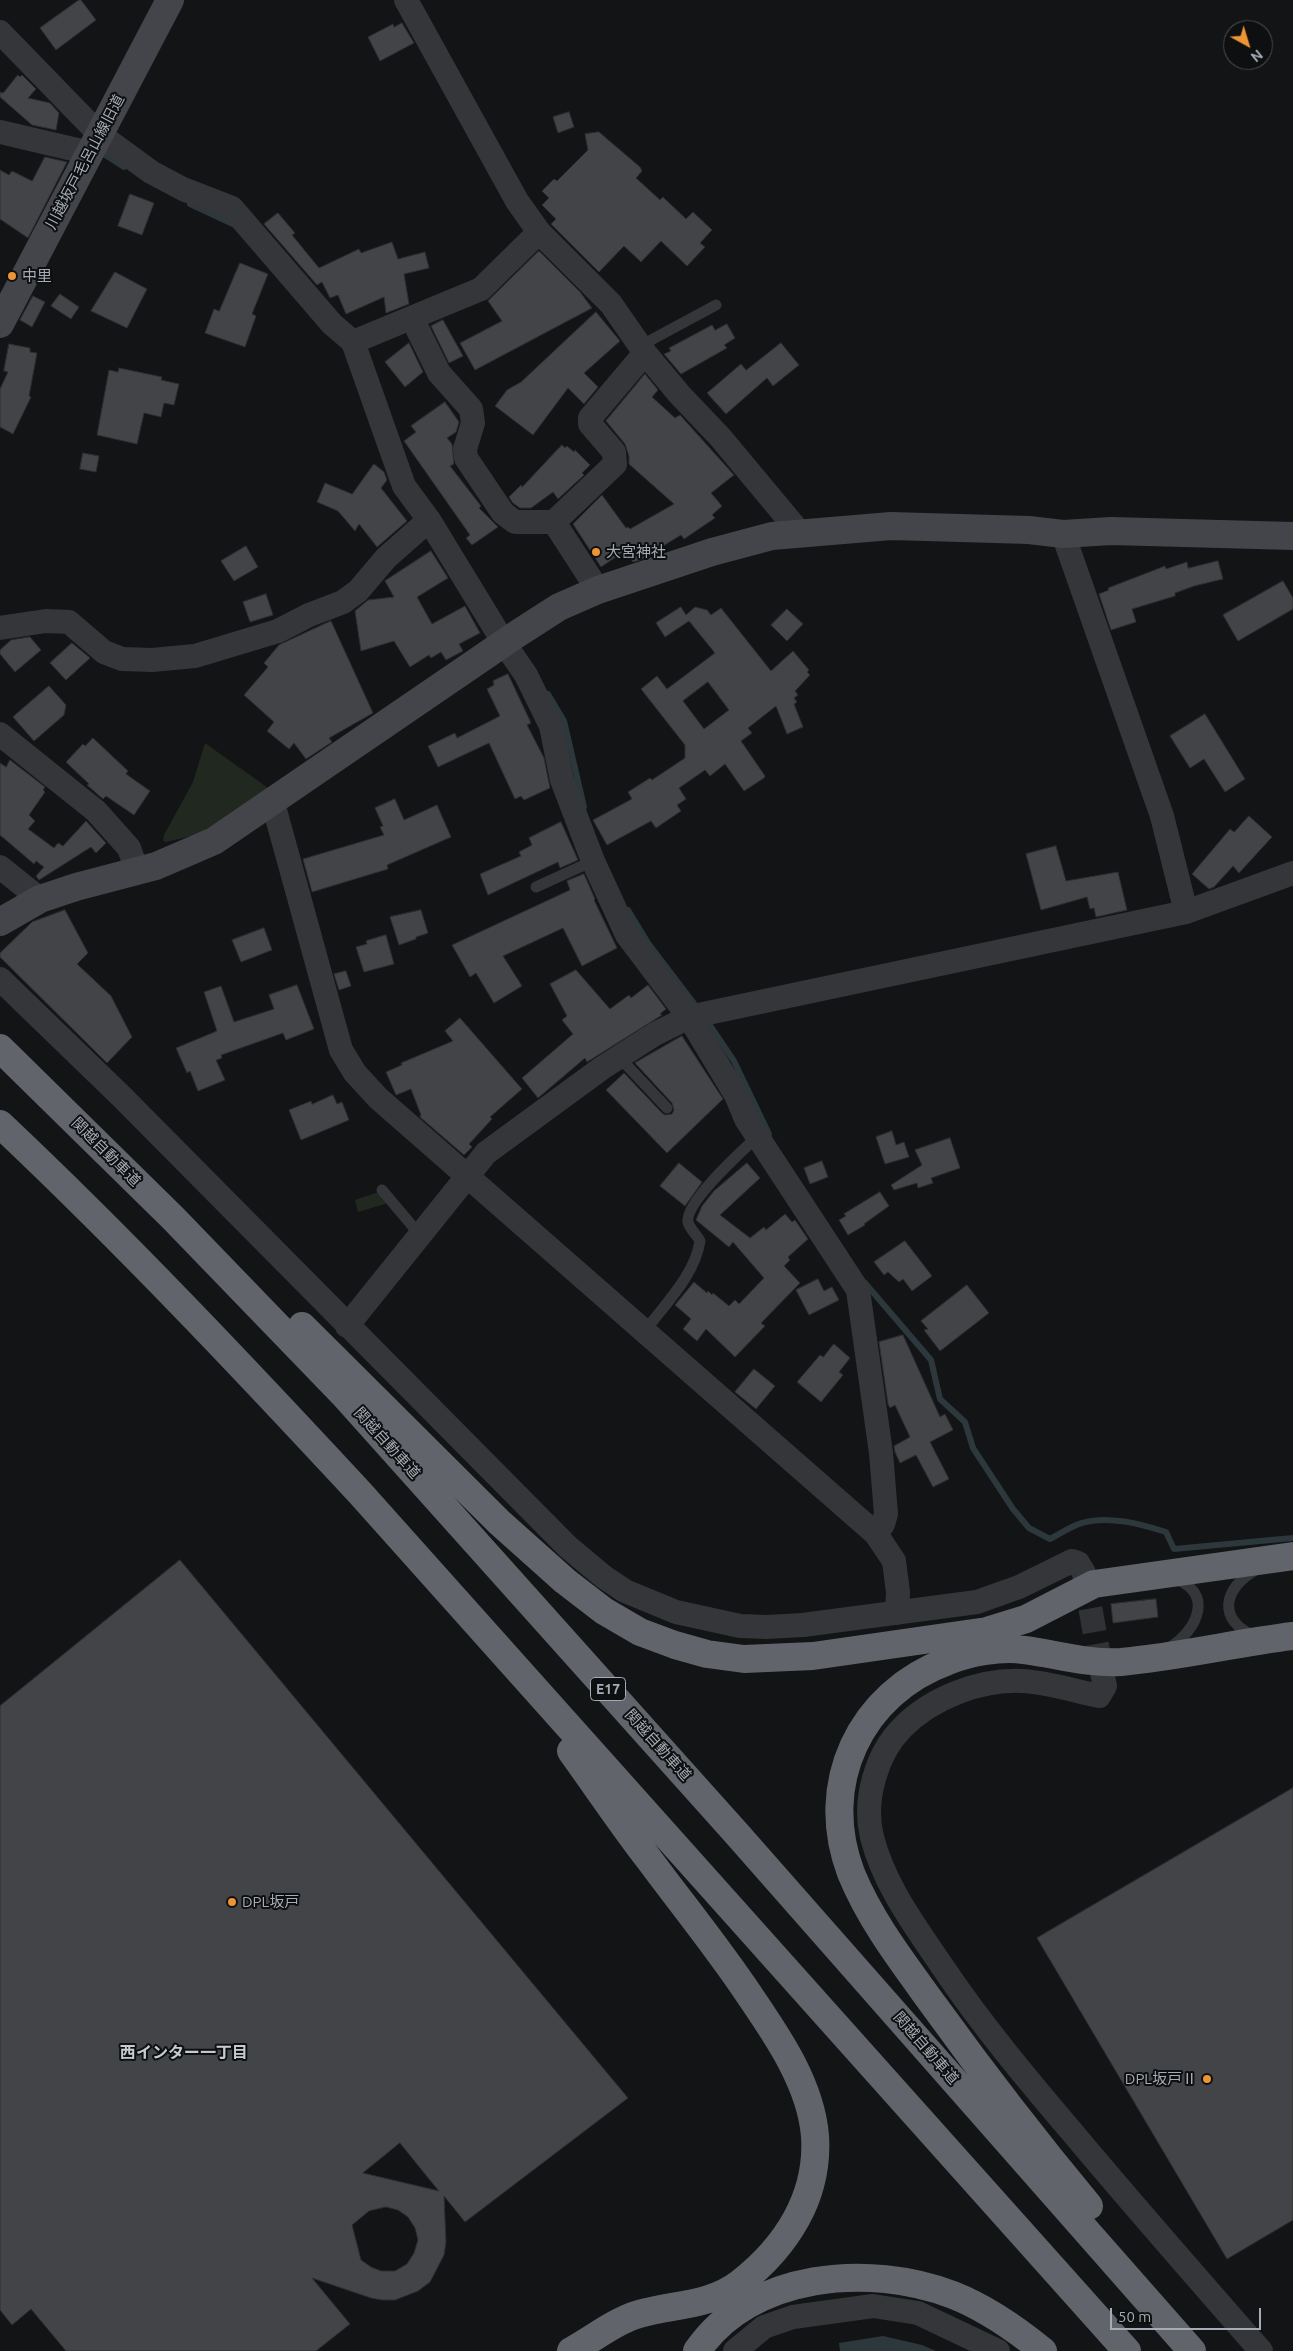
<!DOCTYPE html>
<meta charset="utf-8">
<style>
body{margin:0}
#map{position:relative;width:1293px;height:2351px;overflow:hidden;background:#131415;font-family:Ubuntu,sans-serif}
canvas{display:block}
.north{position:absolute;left:1223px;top:20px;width:50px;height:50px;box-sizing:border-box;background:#0e0f10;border:1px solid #4a4e52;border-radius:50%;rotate:141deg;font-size:14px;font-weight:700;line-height:20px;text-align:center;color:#a5acb5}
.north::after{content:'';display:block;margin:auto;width:18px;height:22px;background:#ed9434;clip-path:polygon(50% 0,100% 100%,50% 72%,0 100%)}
.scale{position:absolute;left:1110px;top:2308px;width:151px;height:22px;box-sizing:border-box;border:2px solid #a5acb5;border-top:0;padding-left:6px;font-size:15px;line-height:18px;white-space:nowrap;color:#a5acb5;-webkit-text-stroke:4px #0e0f10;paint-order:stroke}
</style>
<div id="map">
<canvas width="1293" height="2351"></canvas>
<div class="north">N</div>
<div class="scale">50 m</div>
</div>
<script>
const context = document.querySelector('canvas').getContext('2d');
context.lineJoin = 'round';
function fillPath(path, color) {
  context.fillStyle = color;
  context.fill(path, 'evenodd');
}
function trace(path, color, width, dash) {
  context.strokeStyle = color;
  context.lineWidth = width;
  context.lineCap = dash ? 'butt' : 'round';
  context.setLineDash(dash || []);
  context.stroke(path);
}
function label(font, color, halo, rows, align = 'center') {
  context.font = font + ' Ubuntu,"Noto Sans JP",sans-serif';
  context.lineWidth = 4;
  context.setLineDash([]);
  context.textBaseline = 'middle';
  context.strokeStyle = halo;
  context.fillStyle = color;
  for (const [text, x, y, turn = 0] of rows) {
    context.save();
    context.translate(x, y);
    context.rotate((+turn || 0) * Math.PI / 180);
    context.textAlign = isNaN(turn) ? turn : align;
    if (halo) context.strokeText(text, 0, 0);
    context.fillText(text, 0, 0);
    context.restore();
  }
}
fillPath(new Path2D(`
 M205 743 271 790 208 832 166 842 163 841 164 835 193 782Z
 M379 1192 388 1203 358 1212 355 1200Z`), '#202820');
fillPath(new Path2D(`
 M883 2336 922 2345 936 2351H840L839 2343Z`), '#2d383d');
trace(new Path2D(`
 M99 151 124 167
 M190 204 235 225
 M548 694 564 721 584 807
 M628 910 648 943 699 1010
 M705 1018 734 1061 769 1134
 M865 1283 931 1360 940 1399 965 1422 973 1448 1013 1509 1029 1528 1050 1539C1060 1534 1071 1526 1082 1523 1108 1515 1141 1524 1166 1532L1174 1549 1293 1538`), '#2d383d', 6);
const building = new Path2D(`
 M79 0H81L96 20 56 50 40 28Z
 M402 23 414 43 380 61 368 37 393 24 394 27Z
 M18 75 20 77 22 75 36 89 28 98 50 103 59 113 56 130 32 125 0 97V92L3 93Z
 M569 112 574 127 558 133 553 117Z
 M599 132 640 167 642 171 636 178 660 200 663 197 686 219 693 212 712 230 700 243 705 247 687 266 661 241 641 262 624 246 599 272 551 224 556 219 542 205 549 198 542 191 554 179 557 181 588 150 585 134Z
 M45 157 67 162 28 238 0 219V170L9 175 12 171 32 181Z
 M130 194 154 203 142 235 118 226Z
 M278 213 295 233 292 235 319 268 359 249 361 253 392 242 398 259 425 252 429 268 404 274 409 304 386 313 384 297 346 314 338 295 330 298 322 282 317 285 264 224Z
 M539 251 580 292 592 308 475 370 460 343 502 321 488 301Z
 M240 263 268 274 252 314 256 316 245 347 205 333 214 309 219 311Z
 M115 272 147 289 127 328 91 311Z
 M60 294 79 307 71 319 51 306Z
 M33 296 45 302 32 327 20 320Z
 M596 312 620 341 584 373 598 387 584 404 568 388 533 435 495 406 507 390 521 382Z
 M443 320 463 356 449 363 431 326Z
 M727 324 735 338 724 345 727 348 681 374 664 354 671 351 669 348 712 325 715 330Z
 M409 343 423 372 405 387 385 362Z
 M781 343 799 365 773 386 767 378 726 414 707 393 741 364 746 370Z
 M9 344 30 348V352L37 353 29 396 31 397 13 434 0 427V389L8 372 4 371Z
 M119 368 162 377 161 380 179 384 174 405 164 403 161 417 144 413 137 444 97 435 109 370 118 372Z
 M645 374 658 390 652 397 675 418 680 415 734 475 711 493 722 506 712 515 715 518 684 539 681 535 640 560 633 562 626 550 601 567 573 524 602 495 626 528 628 527 630 529 674 504 629 464V456L625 444 606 421Z
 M445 402 459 422 456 432 447 438 452 444 454 464 450 466 481 506 479 508 498 527 472 545 466 538 470 535 404 441 416 432 411 426Z
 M562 445 565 448 567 446 574 452 575 450 590 465 582 473 584 475 558 499 553 492 531 508H520L513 503 509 497 521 485 522 487Z
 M83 453 99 456 96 472 80 469Z
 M374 464 384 472 387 480 381 488 407 521 377 547 359 524 355 531 338 511 317 502 325 483 352 494Z
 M246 546 258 567 234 581 221 561Z
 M431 551 448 578 417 597 432 624 465 606 480 633 459 644 463 651 446 660 441 652 431 658 429 655 410 667 394 641 361 651 355 611 368 600 394 597 385 581Z
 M1218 561 1223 579 1194 586 1175 593V596L1132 609 1136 622 1111 630 1099 594 1109 590 1108 588 1165 566 1166 569 1187 562 1188 568Z
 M1283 581 1293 598V609L1238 641 1223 615Z
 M266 594 273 615 250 622 243 602Z
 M681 607 686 615 695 607 707 610 711 615 721 608 771 671 793 651 809 670 807 672 810 675 795 691 798 695 794 698 797 702 794 704 803 727 787 734 776 706 748 728 752 733 741 741 765 776 764 778 744 791 725 764 710 776 705 770 679 788 686 799 677 805 681 811 656 828 651 821 607 845 593 820 632 799 628 792 650 778 652 780 685 758V745L641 689 657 676 667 689 715 653 689 621 665 637 656 623ZM708 682 729 710 704 729 683 701Z
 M787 609 803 624 787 641 771 625Z
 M331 621 373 713 329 738 332 742 306 759 294 743 289 749 267 731 274 722 244 695 268 667 264 663 279 645Z
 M30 637 41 650 15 672 0 654V650L11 640Z
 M72 643 90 658 66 680 50 663Z
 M508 674 531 723 527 725 544 758 550 788 524 800 521 796 515 799 489 743 438 767 428 746 455 733 457 738 500 716 487 689 494 685 493 681Z
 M49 686 66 705 64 715 34 741 13 717Z
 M1205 714 1245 779 1225 792 1204 759 1190 768 1170 736Z
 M93 738 128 771 126 774 150 791 134 815 106 796 103 799 87 785 89 784 66 762 83 744 85 746Z
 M10 760 45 787 43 790 45 792 29 815 35 821 28 829 54 848 58 843 63 846 86 821 106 843 96 853 91 847 39 880 36 876 44 867 36 861 34 864 0 835V763L6 767Z
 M395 799 404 820 437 805 451 837 387 865 388 869 312 892 303 859 384 835 380 827 383 826 375 808Z
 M1249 816 1272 837 1239 873 1233 866 1214 887 1209 889 1192 874 1230 829 1234 832Z
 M561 822 578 860 560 868 558 862 488 895 480 874 521 856 519 852 532 845 529 838Z
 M1056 846 1066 881 1118 872 1127 910 1096 917 1094 908 1090 909 1087 897 1041 910 1026 854Z
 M584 874 595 899 594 900 617 948 582 966 563 928 503 956 522 986 494 1003 476 973 470 977 452 945 570 890 567 881Z
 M65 910 88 953 77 964 111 996 132 1037 107 1063 0 957V953L32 922Z
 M421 910 428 933 416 937V939L399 945 390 917Z
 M264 928 272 950 241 962 232 940Z
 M386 935 394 964 364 972 356 947 367 944 366 941Z
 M576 970 610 1009 629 995 631 998 648 985 666 1009 660 1014 662 1015 587 1062 585 1058 538 1098 522 1078 573 1034 562 1020 567 1016 550 984Z
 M346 971 351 986 339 990 334 974Z
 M297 985 314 1029 286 1040 283 1033 221 1055 222 1058 216 1060 225 1080 198 1091 190 1071 187 1073 176 1048 217 1031 204 992 221 986 234 1022 274 1009 269 995Z
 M460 1018 522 1089 490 1117 492 1119 469 1144 472 1147 464 1155 420 1117 421 1115 411 1089 396 1095 386 1072 402 1065 401 1063 453 1041 445 1031Z
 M682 1036 723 1099 667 1153 606 1090 624 1073 662 1113 665 1115 672 1114 674 1110 672 1103 635 1063Z
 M333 1095 337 1104 342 1102 349 1120 301 1140 289 1110 311 1101 312 1104Z
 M892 1131 896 1145 904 1142 909 1157 885 1164 876 1137Z
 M950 1138 960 1168 931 1178 933 1183 918 1188 917 1183 894 1190 891 1185 922 1165 915 1150Z
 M822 1161 828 1177 810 1184 804 1168Z
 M679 1163 702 1182 685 1206 660 1186Z
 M747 1163 760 1178 720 1215 750 1238 764 1227 766 1230 785 1214 792 1222 795 1220 808 1239 788 1257 790 1260 784 1266 800 1283 761 1323 765 1326 735 1357 706 1329 697 1341 683 1329 691 1319 675 1305 694 1282 707 1293 708 1291 712 1295 713 1293 729 1306 735 1300 739 1304 764 1278 733 1242 729 1247 696 1220 702 1206 714 1191Z
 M880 1192 889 1206 864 1224 865 1225 848 1235 839 1220 846 1216 844 1214Z
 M905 1241 932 1276 912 1291 903 1279 899 1282 888 1272 884 1275 874 1262Z
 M818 1279 824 1291 832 1287 839 1300 809 1315 796 1290Z
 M967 1285 989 1313 940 1351 924 1330 928 1329 921 1321Z
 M903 1335 940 1417 945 1414 953 1430 930 1442 949 1479 933 1487 916 1455 900 1463 895 1452 894 1446 910 1437 895 1405 890 1408 888 1404 879 1342Z
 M834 1344 850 1358 839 1372 843 1375 821 1402 797 1382 820 1355 823 1357Z
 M754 1369 775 1386 756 1409 735 1392Z
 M180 1560 628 2098 465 2222 444 2196 446 2242 444 2255 430 2282 418 2291 395 2300H382L371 2298 312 2278 350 2324 316 2351H66L31 2309 12 2325 0 2310V1706ZM400 2143 429 2179 439 2191 363 2173ZM386 2207 398 2210 408 2217 415 2228 418 2240 414 2253 407 2264 395 2271H381L371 2267 361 2260 352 2225 369 2211Z
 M1156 1599 1158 1617 1113 1623 1111 1604Z
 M1293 1788V2220L1227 2259 1037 1938Z`);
fillPath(building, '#424448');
trace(building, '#2d2e31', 1);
trace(new Path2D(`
 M1084 1573 1102 1673`), '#303235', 24, [24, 12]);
trace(new Path2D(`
 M640 346 716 305
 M536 887 593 861
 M619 1057 667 1108
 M382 1190 420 1235
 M645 1331C665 1304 695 1275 700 1241 697 1235 689 1228 688 1222 685 1202 743 1150 758 1136
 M1256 1637C1216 1619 1223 1589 1257 1569
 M1169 1648C1198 1630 1215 1592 1173 1578`), '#35363a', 11);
trace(new Path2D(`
 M406 0 517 201 539 232 611 304 645 353 680 395 720 437 800 533
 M0 32 99 134 151 172 183 189 232 208 332 324 353 342 404 486 429 520 504 643 526 675 551 726 562 780 593 861 627 935 689 1017 736 1095 746 1119 858 1290 881 1453 886 1514 883 1524 876 1534
 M0 132 90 153
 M412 318 439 373 471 409 473 423 465 449 466 458 503 513 515 522H554L598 590
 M353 342 481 289 539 232
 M554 522 615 464 614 452 590 424V418L645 353
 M1063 534 1162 816 1186 912
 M0 628 46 621 69 622 104 652 122 659 152 660 195 656 278 631 309 615 343 602 358 591 386 558 429 520
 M0 734 96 811 129 848 137 871
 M273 803 341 1050 355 1073 378 1098 876 1534 894 1561 898 1592 897 1613
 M0 867 40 899
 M0 979 122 1097 568 1547 604 1577 625 1591 676 1612 740 1626 767 1627 803 1625 977 1602 1019 1587 1072 1561 1078 1563 1084 1573
 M347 1326 486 1153 602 1068 655 1034 689 1017 1186 912 1293 873
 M1102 1673 1105 1686 1099 1696C1074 1691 1047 1682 1022 1681 980 1679 931 1698 902 1728 876 1754 863 1801 872 1837 884 1885 915 1926 942 1966 981 2024 1026 2078 1072 2132 1134 2206 1197 2278 1261 2351
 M735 2351 764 2327 793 2317 873 2306 918 2313 998 2351`), '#35363a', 24);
trace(new Path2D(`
 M0 324 170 0
 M0 922 40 899 76 887 156 866 214 841 517 634 559 607 598 590 712 552 772 536 891 526 1029 530 1063 534 1111 531 1293 536`), '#43454a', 28);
trace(new Path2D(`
 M0 1048 173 1218 343 1394 737 1834 1192 2351
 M0 1124C125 1242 243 1367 360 1493L1127 2351
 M302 1326 499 1522 565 1581 604 1611 640 1632 675 1645 707 1654 744 1659 813 1656 987 1631 1026 1619 1094 1584 1293 1556
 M1089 2206C1035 2141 984 2075 935 2007 904 1964 871 1922 851 1873 817 1784 860 1693 948 1661 971 1652 1000 1647 1024 1650 1056 1654 1087 1664 1121 1662 1178 1657 1236 1643 1293 1636
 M571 2351C593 2339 615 2321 639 2314 674 2304 710 2306 740 2283 786 2247 819 2197 815 2136 811 2085 778 2037 750 1996 718 1948 682 1904 648 1858 621 1823 597 1787 571 1751
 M697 2351C751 2272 870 2263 953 2295 986 2308 1016 2329 1043 2351`), '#61656b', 28);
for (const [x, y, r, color] of [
 [12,276,5,"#ed9434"],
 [596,552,5,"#ed9434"],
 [232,1902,5,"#ed9434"],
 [1207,2079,5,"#ed9434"]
]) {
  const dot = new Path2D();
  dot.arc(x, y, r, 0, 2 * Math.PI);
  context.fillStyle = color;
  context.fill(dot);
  trace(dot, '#0e0f10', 2);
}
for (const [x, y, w] of [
 [608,1689,35]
]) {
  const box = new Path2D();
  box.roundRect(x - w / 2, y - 11.5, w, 23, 4);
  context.fillStyle = '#0e0f10';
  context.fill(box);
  trace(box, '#a5acb5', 1);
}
label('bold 14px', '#a5acb5', null, [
 ["E17",608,1689]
]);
label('15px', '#a5acb5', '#0e0f10', [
 ["川越坂戸毛呂山線旧道",85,162,-62],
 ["関越自動車道",106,1152,45],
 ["関越自動車道",387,1443,48],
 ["関越自動車道",658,1745,48],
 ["関越自動車道",926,2048,49]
]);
label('15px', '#a5acb5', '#0e0f10', [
 ["中里",22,276],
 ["大宮神社",606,552],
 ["DPL坂戸",242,1902],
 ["DPL坂戸Ⅱ",1197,2079,"right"]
], 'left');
label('bold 16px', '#c6cbd1', '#0e0f10', [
 ["西インター一丁目",184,2053]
]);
</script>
